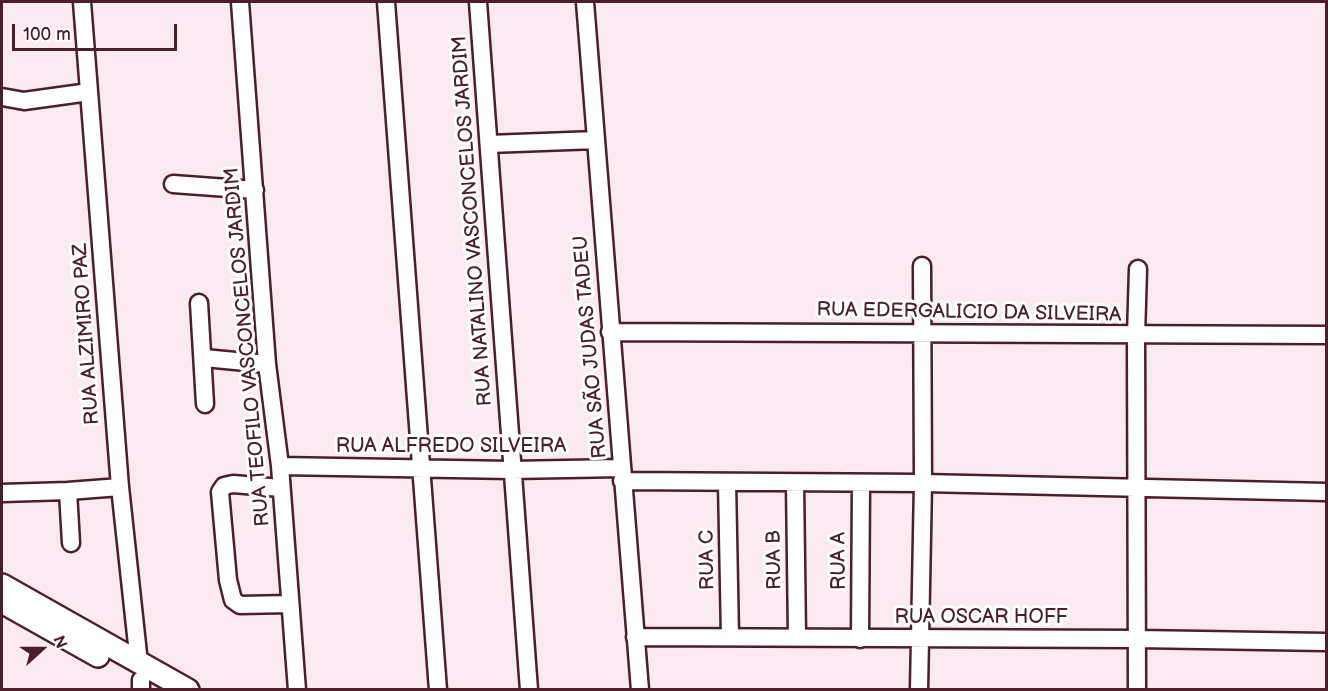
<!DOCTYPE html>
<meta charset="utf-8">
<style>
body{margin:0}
#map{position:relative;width:1328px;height:691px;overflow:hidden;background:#fbeaf1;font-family:"Balsamiq Sans",sans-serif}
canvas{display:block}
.frame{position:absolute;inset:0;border:3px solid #4a1f2b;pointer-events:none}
.north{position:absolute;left:12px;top:619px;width:60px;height:60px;-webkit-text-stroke:4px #fff;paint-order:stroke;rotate:69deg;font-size:16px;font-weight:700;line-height:24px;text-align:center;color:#4a1f2b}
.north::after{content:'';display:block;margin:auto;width:21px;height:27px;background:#4a1f2b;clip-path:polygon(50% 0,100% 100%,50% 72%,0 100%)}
.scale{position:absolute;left:12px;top:24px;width:165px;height:27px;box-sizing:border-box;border:3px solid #4a1f2b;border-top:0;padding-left:8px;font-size:18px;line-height:21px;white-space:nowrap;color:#4a1f2b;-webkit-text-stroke:4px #fff;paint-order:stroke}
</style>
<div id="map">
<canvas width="1328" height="691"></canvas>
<div class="frame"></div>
<div class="north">N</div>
<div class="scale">100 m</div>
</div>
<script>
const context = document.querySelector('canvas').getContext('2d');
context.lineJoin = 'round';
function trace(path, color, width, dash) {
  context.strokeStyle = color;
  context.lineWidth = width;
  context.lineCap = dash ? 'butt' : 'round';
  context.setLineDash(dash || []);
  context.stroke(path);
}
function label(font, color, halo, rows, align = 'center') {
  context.font = font + ' "Balsamiq Sans",sans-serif';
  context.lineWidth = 6;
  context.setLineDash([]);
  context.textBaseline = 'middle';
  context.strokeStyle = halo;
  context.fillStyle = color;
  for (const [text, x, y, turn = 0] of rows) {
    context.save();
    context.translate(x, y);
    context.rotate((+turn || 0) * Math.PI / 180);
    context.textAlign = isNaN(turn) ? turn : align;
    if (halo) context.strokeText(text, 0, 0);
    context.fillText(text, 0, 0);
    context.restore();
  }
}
const minor = new Path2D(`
 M82 2 120 487 139 663
 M240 2 267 364 280 466 297 690
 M386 2 438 690
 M478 2 529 690
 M585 2 640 690
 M2 97 24 101 89 92
 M489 144 596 140
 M173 184 255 190
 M199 303 205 404
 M610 332 1326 335
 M204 358 267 364
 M280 466 511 470 622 468
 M622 481 923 483 1326 492
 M727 482 730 637
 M795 483 797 637
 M281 488 233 484 224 486 220 492 228 580 233 600 240 605 290 604
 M2 493 68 491
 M71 543 68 491 120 487
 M635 637 1138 639 1326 642
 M860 639 861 483
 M141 680V690
 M919 690 923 483 922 266
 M1137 690 1136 336 1138 269`);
const major = new Path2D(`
 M2 585 188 690
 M2 602 98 656`);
trace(minor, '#4a1f2b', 21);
trace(major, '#4a1f2b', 26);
trace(minor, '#fff', 16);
trace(major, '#fff', 21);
label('20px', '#4a1f2b', '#fff', [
 ["RUA NATALINO VASCONCELOS JARDIM",473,221,-94],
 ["RUA EDERGALICIO DA SILVEIRA",969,313,1],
 ["RUA ALZIMIRO PAZ",87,334,-94],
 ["RUA TEOFILO VASCONCELOS JARDIM",248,347,-95],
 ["RUA SÃO JUDAS TADEU",591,347,-95],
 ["RUA ALFREDO SILVEIRA",451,447],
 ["RUA C",708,560,-91],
 ["RUA B",775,560,-91],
 ["RUA A",840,561,-90],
 ["RUA OSCAR HOFF",981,618]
]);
</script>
